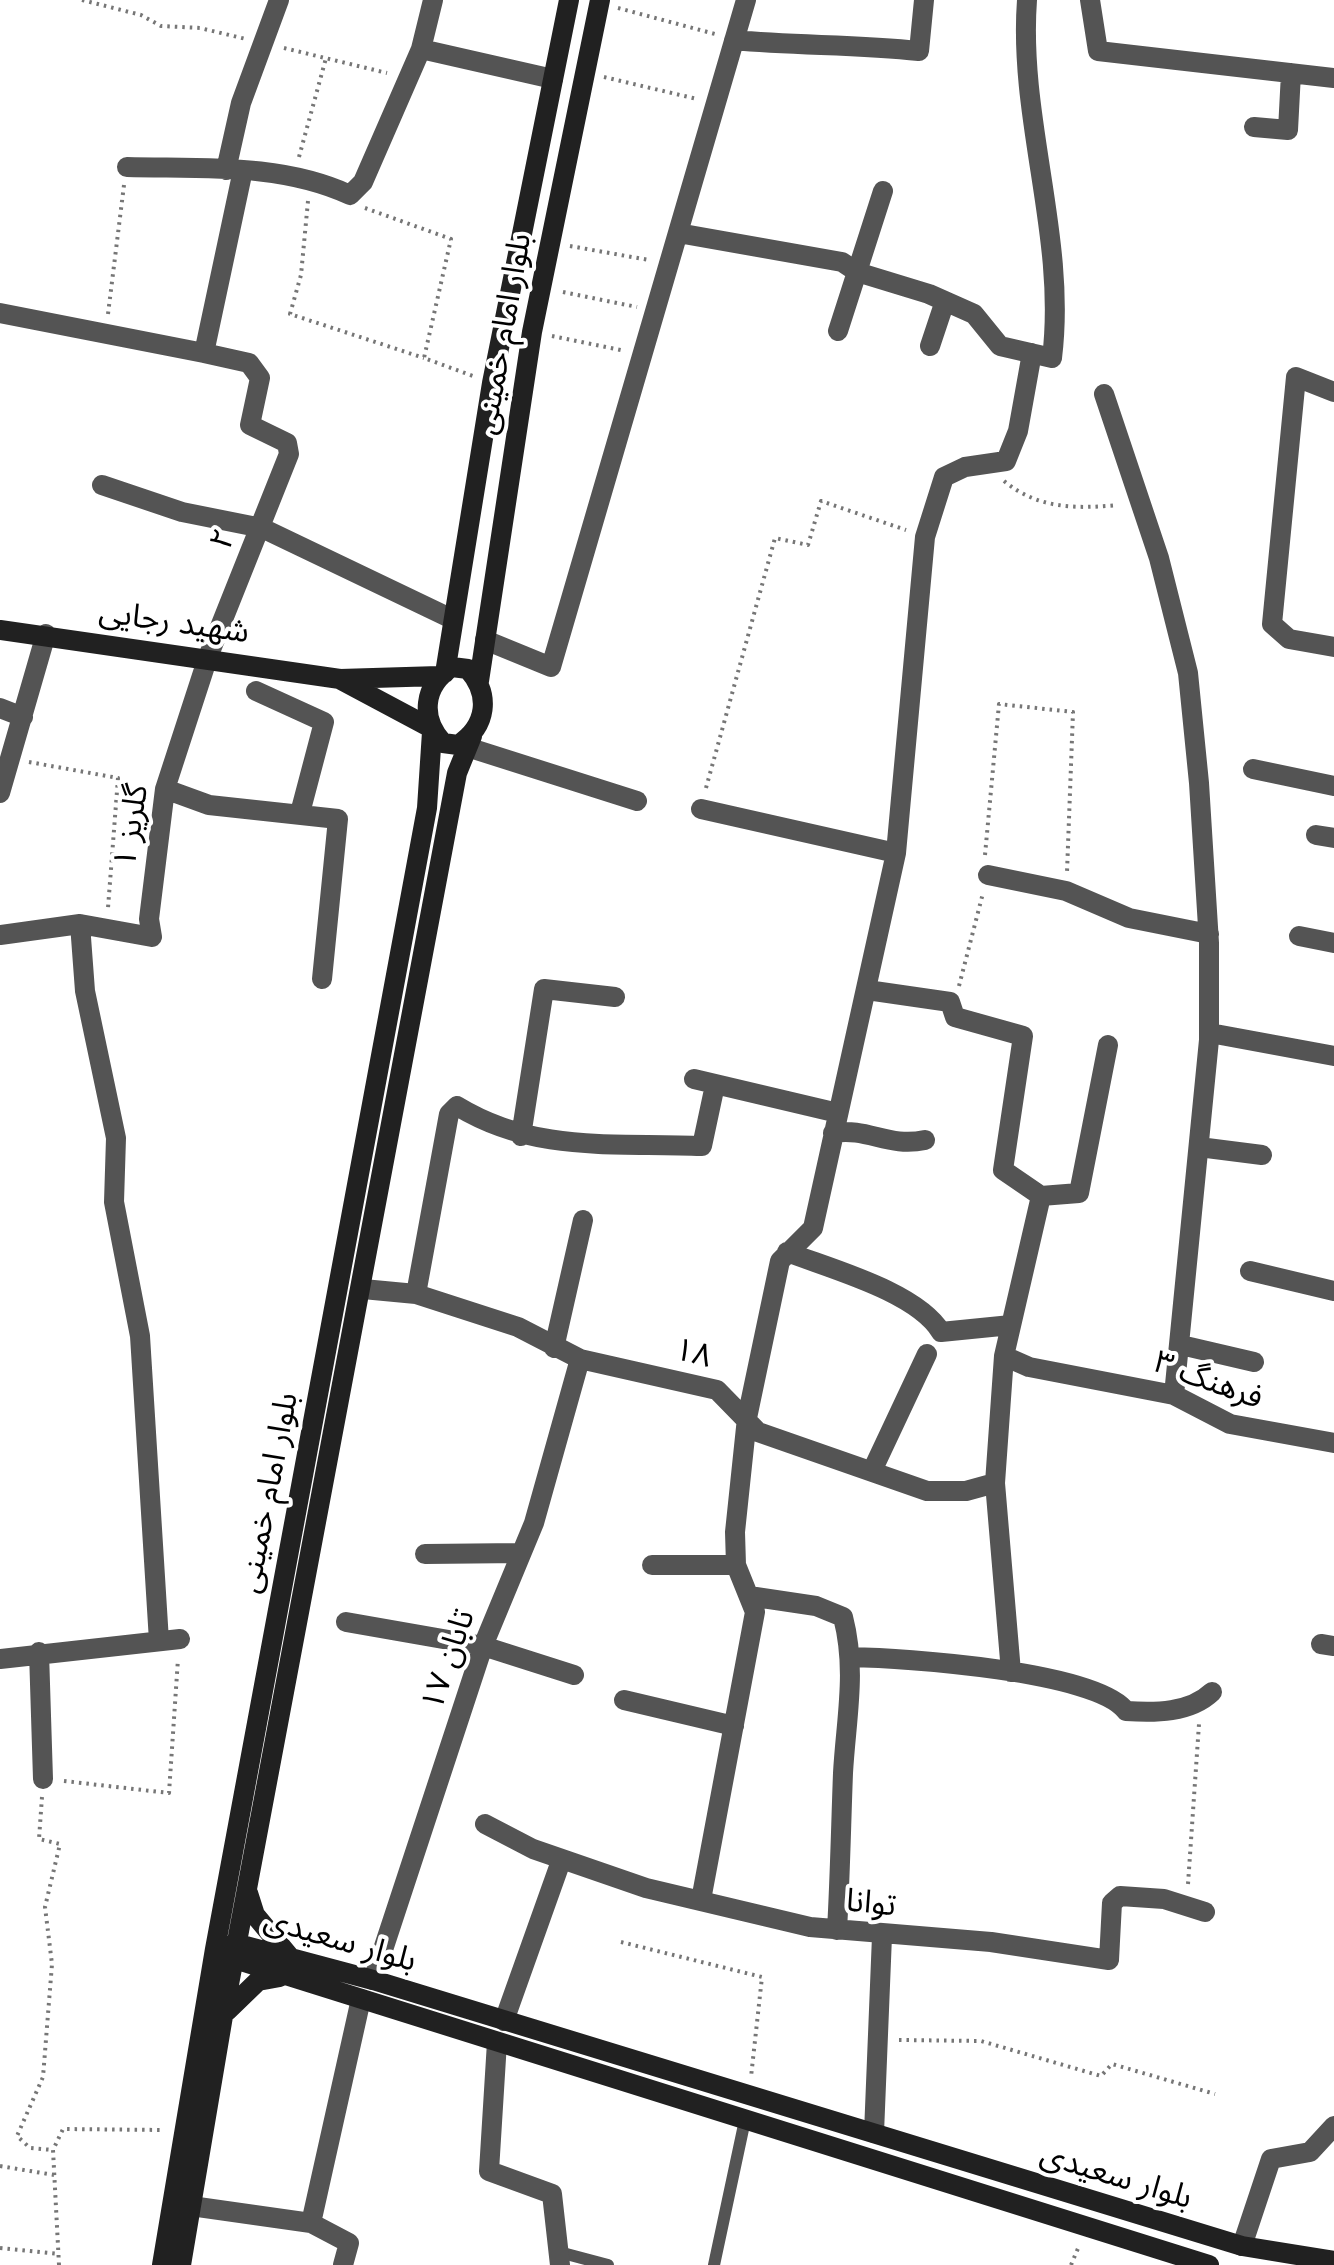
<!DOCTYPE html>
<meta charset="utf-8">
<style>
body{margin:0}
canvas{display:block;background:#fff}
</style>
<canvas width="1334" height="2265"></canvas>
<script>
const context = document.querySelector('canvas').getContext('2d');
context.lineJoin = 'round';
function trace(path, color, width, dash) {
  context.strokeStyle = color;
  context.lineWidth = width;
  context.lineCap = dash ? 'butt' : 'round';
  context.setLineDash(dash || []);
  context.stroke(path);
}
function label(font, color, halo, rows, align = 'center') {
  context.font = font + ' Helvetica,"Noto Sans Arabic",sans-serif';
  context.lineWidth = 8;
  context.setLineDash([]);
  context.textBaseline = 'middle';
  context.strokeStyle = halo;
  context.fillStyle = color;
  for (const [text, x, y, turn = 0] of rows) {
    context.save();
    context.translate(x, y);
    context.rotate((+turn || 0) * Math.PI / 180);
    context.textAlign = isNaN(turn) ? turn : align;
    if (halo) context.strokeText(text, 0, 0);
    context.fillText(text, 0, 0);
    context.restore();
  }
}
trace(new Path2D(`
 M82 0 141 15 161 26 200 28 246 39
 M618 8 715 34
 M284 48 387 73
 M604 77 697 99
 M299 157 326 58
 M308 201 301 275 290 314 424 358
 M365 208 451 239 424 358 473 376
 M570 246 649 260
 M563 292 637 307
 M108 314 124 185
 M552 336 621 350
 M1004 481C1038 509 1076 509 1118 505
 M29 762 118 778 108 908
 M706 788 775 538 808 545 821 501 906 530
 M985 855 999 704 1073 712 1067 872
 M959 986 983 893
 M64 1781 169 1793 178 1659
 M42 1797 39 1839 60 1844 45 1907 52 1964 43 2077 17 2136 30 2148 53 2150
 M1188 1884 1199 1724
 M621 1942 762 1977 751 2077
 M899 2040 981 2041 1101 2076 1112 2064 1215 2094
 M0 2166 54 2175
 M0 2248 59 2254
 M59 2265 53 2150 63 2129 164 2130
 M1071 2265 1079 2246`), '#767676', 4, [2.5, 5]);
trace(new Path2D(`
 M559 2252 608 2265
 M714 2265 745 2120`), '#545454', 12);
trace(new Path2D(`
 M1090 0 1098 51 1334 78
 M734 40C797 46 856 44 919 51L924 0
 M421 49 553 79
 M1254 127 1288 130 1291 73
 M127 167C202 169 281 163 350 195L363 182 421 49 433 0
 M226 170 241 103 279 0
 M678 233 842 262 857 272 929 294 974 314 1000 346 1052 358C1067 238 1018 120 1027 0
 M0 313 204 353
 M838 331 883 191
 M930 346 945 301
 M1334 392 1296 377 1272 624 1289 639 1334 647
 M1104 394 1159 558 1188 673 1199 783 1209 943V1040L1174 1395
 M102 485 182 512 262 528 450 618
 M485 640 551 667 746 0
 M256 691 324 722 300 813
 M0 708 23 717
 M467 747 637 801
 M1253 769 1334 786
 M165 789 209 805 338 819 322 979
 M0 793 46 634
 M701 809 896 853
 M1316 835 1334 838
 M988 875 1066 891 1129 918 1209 934
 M80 924 85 991 116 1138 114 1202 140 1336 159 1641
 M0 935 80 924 152 937 149 919 165 789 208 657 289 454 287 443 250 425 260 378 249 363 204 353 243 170
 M1299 936 1334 943
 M867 990 950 1002 955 1017 1023 1036 1003 1170 1041 1196 1004 1356 995 1483 1011 1672
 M1210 1033 1334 1056
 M694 1079 838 1113
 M833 1133C868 1127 888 1148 925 1140
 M521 1136 544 989 615 997
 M1199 1147 1262 1155
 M1041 1196 1079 1193 1108 1045
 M787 1252C831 1269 917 1292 941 1332L1011 1325
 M1250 1271 1334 1291
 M363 1289 416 1294 518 1327 580 1359 717 1390 758 1432 927 1491H966L995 1483
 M416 1294 449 1114 457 1106C536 1154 614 1142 702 1146L715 1085
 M1181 1345 1254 1362
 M554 1348 583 1220
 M1004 1356 1029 1367 1174 1395 1230 1424 1334 1443
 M872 1471 927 1354
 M425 1554 521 1553
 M652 1565H736
 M749 1596 816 1606 843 1617C857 1671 846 1719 843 1773 841 1826 840 1878 837 1930
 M346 1622 483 1646 574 1675
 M1321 1644 1334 1646
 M39 1652 43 1779
 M851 1657C904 1658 1097 1671 1126 1711 1155 1713 1190 1713 1212 1692
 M0 1659 180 1639
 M624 1700 734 1726
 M485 1824 533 1849 646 1888 810 1927 991 1942 1109 1960 1112 1903 1120 1896 1164 1899 1205 1912
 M701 1900 755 1612 736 1565 735 1532 747 1418 780 1261 813 1228 896 853 925 537 944 477 965 467 1006 461 1018 431 1032 353
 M373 1980 483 1646 534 1523 580 1359
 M504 2021 561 1861
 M497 2042 489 2171 552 2194 560 2265
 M874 2133 882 1936
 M191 2206 311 2223 349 2243 343 2265
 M311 2223 361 1999
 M1242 2246 1271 2159 1310 2152 1334 2126`), '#545454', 20);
trace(new Path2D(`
 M0 630 340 679 439 676
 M452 667 468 669C491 695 487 726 458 745L443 743C420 718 423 686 452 667Z
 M445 673 492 383 569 0
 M341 680 431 728
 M479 681 532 332 600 0
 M248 1893 255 1915 289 1956
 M227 1946 238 1944 373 1980 1242 2246 1334 2261
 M225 1956 1209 2265
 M227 2011 258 1981 280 1977
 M162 2265 215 1949 427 808 432 732
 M181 2265 223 2016 457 773 472 736`), '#212121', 20);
label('32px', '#000', '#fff', [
 ["بلوار امام خمینی",504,334,-80],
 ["۲",224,540,-67],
 ["شهید رجایی",174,623,8],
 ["گلریز ۱",132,826,-81],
 ["۱۸",693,1354,14],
 ["فرهنگ ۳",1208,1381,20],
 ["بلوار امام خمینی",269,1493,-79],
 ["تابان ۱۷",449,1660,-71],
 ["توانا",871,1904,6],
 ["بلوار سعیدی",340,1941,16],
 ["بلوار سعیدی",1116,2177,17]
]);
</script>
